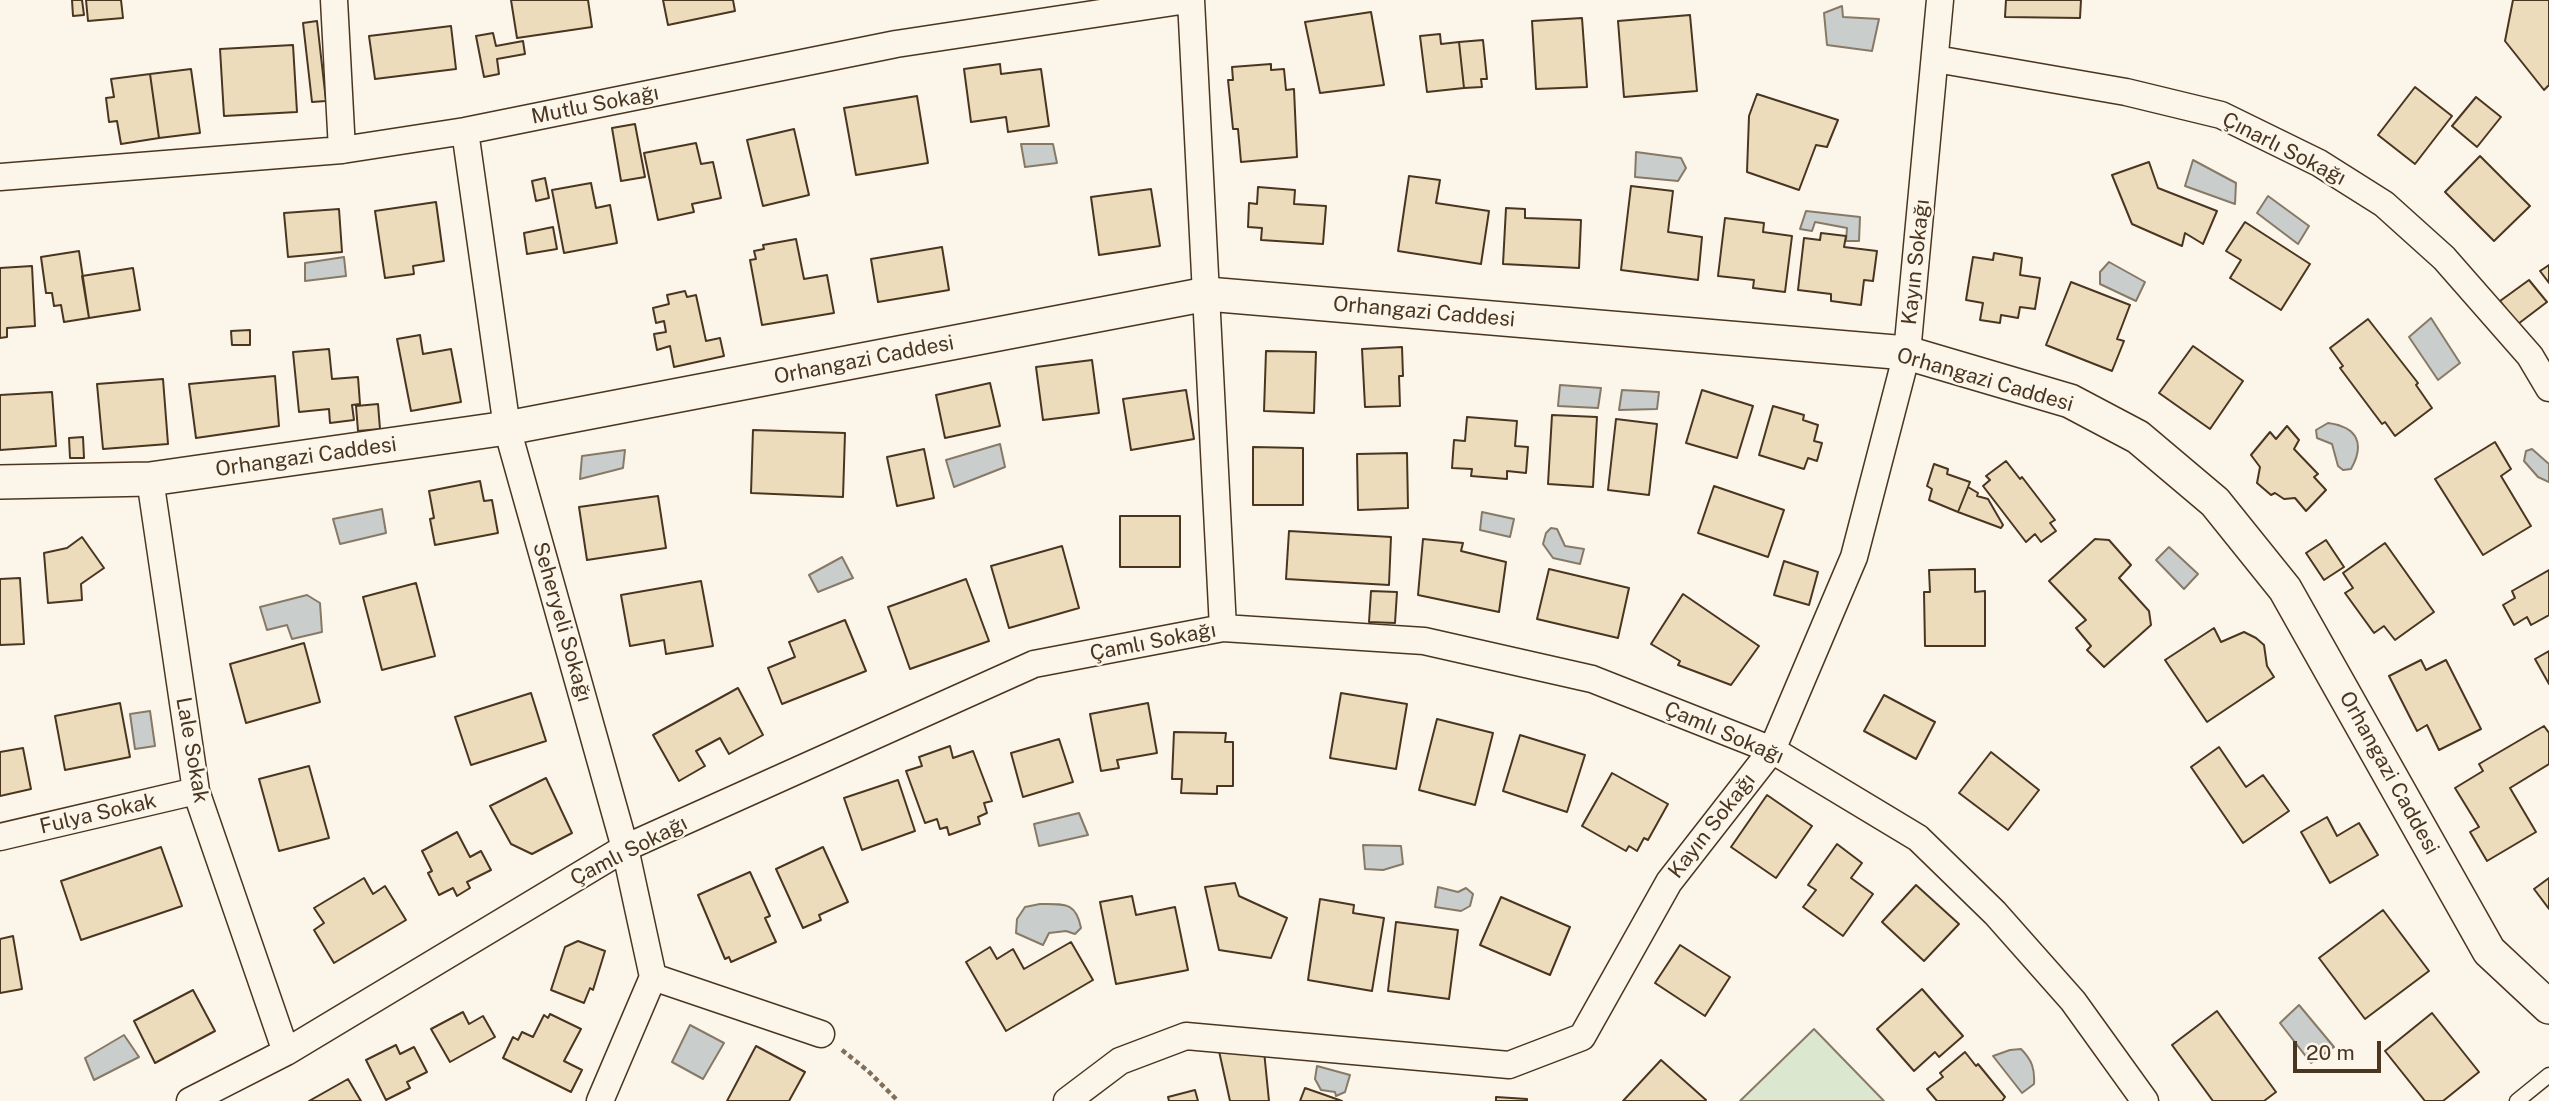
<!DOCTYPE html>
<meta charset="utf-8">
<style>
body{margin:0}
#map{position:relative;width:2549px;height:1101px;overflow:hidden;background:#fbf6e9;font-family:"Public Sans",sans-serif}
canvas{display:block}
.scale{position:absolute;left:2293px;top:1041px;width:88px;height:32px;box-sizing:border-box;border:4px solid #4a3520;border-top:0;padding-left:9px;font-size:21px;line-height:24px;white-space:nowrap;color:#4a3520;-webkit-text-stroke:5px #fbf6e9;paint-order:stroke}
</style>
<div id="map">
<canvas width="2549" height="1101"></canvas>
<div class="scale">20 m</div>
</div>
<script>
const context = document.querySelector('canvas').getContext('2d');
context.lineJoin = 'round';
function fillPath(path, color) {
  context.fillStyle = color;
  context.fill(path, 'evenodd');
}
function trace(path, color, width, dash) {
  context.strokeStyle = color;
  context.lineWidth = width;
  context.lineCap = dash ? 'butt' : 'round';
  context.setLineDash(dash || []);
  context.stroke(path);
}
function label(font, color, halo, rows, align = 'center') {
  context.font = font + ' "Public Sans",sans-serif';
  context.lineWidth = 5;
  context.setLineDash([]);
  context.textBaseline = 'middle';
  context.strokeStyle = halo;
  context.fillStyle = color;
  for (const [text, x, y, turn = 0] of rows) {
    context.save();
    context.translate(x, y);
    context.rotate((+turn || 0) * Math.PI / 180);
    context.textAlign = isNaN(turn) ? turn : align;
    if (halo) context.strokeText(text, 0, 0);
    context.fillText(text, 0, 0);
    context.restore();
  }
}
const green = new Path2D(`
 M1814 1029 1884 1101H1740Z`);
fillPath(green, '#dce7d0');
trace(green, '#887966', 2);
const water = new Path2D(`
 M1842 6 1843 17 1879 19 1872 51 1827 45 1824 13Z
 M1021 144H1053L1057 163 1025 167Z
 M1636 152 1681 158 1686 168 1678 181 1635 177Z
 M2193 160 2236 183 2235 204 2185 186Z
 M2268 196 2309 226 2298 244 2257 213Z
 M1806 211 1860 217 1859 241H1846L1847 228 1815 222 1812 231 1800 229Z
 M344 257 346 276 305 281V263Z
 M2109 262 2145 282 2136 301 2100 284V272Z
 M2431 318 2460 363 2438 380 2409 337Z
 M1560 385 1601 388 1598 408 1558 406Z
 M1622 390 1659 392 1657 409 1619 410Z
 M2328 423C2358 427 2365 444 2351 469L2343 470 2338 466 2332 444 2317 438 2316 430Z
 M1000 444 1005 467 954 487 946 460Z
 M2532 449 2549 464V482L2538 477 2524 461 2526 451Z
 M625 450 623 468 580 479 582 456Z
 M382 509 386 533 340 544 333 519Z
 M1482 512 1514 519 1510 537 1480 530Z
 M1551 528 1557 529 1565 546 1584 549 1580 564 1553 558 1543 544 1546 533Z
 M2169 547 2198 574 2184 589 2156 560Z
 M842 557 853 578 818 592 809 575Z
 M307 595 320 603 322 632 292 639 287 625 267 630 260 607Z
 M150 711 155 746 135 749 130 714Z
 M1079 813 1088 835 1039 846 1034 824Z
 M1363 845 1401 846 1403 864 1383 870 1365 869Z
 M1438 887 1458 892 1466 888 1473 894 1470 906 1461 911 1435 907Z
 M1040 904C1065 904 1076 902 1081 928L1075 934 1066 931 1049 933 1043 945 1016 933 1017 919 1025 907Z
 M2299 1005 2334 1047 2311 1063 2280 1023Z
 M690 1025 724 1043 703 1079 672 1062Z
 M124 1035 139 1057 94 1080 85 1058Z
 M2021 1049C2032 1060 2035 1069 2034 1084L2022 1093 1993 1056 2010 1050Z
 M1317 1066 1350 1075 1345 1092 1336 1096 1335 1092 1321 1090 1315 1079Z`);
fillPath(water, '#c9cecd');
trace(water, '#887966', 2);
const building = new Path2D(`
 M72 0H82L84 15 73 16Z
 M86 0H121L123 18 88 21Z
 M511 0H588L592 27 517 38Z
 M663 0H733L735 11 668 25Z
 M2006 0H2081L2080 18 2005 17Z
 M2513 0H2549V85L2544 90 2505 41Z
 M1371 12 1384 85 1320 93 1305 22Z
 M1690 15 1697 91 1624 97 1618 21Z
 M1582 18 1587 87 1536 89 1532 21Z
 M317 21 326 101 312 102 303 23Z
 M451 26 456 69 375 79 369 36Z
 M493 33 496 46 523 41 525 54 497 59 499 74 484 77 476 36Z
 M1440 34 1441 44 1459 42 1464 88 1427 92 1420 36Z
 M1483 40 1487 79H1481L1482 87 1464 88 1459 42Z
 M293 45 297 112 224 116 220 49Z
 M1000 64 1001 74 1041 69 1049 126 1008 132 1006 117 971 122 964 69Z
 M1271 64V70L1284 69 1286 90 1294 89 1297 157 1241 162 1238 129H1233L1228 80H1233L1232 67Z
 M191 69 200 133 159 138 150 74Z
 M150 74 159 138 121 144 117 121 109 122 106 98 114 97 111 79Z
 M2415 87 2452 116 2415 164 2378 135Z
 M1757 94 1838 120 1827 147 1816 145 1799 190 1747 172 1749 116Z
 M917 96 928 163 856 175 844 108Z
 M2476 97 2501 117 2477 147 2452 126Z
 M635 124 645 177 621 181 612 128Z
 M794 129 809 195 763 206 747 140Z
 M696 143 701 164 713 162 721 198 692 204 694 212 658 220 644 153Z
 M2480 156 2530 206 2494 241 2445 192Z
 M2149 162 2158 188 2217 211 2203 244 2185 233 2182 246 2132 224 2112 175Z
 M1409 176 1440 180 1436 203 1489 211 1481 264 1398 251Z
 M545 178 549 198 536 201 532 181Z
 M591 183 596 208 610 205 617 243 564 253 552 190Z
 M1631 186 1673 191 1668 232 1702 237 1698 280 1621 270Z
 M1258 187 1295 190 1294 204 1326 206 1323 244 1261 240 1262 228 1248 227 1249 203 1257 204Z
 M1151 189 1160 246 1099 255 1091 197Z
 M436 202 444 261 413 266 414 274 385 278 375 211Z
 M1506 208 1525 209V218L1581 220 1579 268 1503 264Z
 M339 209 342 252 288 257 284 213Z
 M1725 218 1764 223 1763 232 1792 236 1785 292 1753 288 1754 280 1718 276Z
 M2245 222 2310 264 2281 310 2230 278 2241 260 2226 251Z
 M553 227 557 249 527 254 524 233Z
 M1821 233 1846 236 1844 247 1877 251 1873 281 1864 280 1861 305 1831 301V294L1798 290 1804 238 1820 240Z
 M796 239 804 279 827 275 834 313 762 325 750 260 756 259 754 251 764 249 763 245Z
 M942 247 949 290 878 302 871 259Z
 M79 251 89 318 64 322 61 305 54 306 52 293H46L41 257Z
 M1994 253 2022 258 2020 275 2040 278 2035 309 2020 307 2018 318 2001 315 2000 323 1980 320 1983 303 1966 300 1973 257 1993 260Z
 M2549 265V283L2540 271Z
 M32 266 35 326 7 328V337L0 338V268Z
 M133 268 140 310 89 318 82 276Z
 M2529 280 2547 302 2518 324 2500 301Z
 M2071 282 2130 305 2117 339 2124 341 2112 371 2046 345Z
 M685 291 687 297 696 295 706 341 720 338 724 356 674 367 670 346 657 350 654 334 666 332 664 321 656 323 653 308 669 304 667 295Z
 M2368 319 2418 383 2416 385 2432 408 2395 436 2385 422 2382 424 2340 368 2343 366 2330 348Z
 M250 330V345H232L231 331Z
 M420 335 423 354 451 349 461 402 411 411 397 339Z
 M2193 346 2243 381 2210 429 2159 393Z
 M1402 347 1403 376H1399L1400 406 1365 407 1362 349Z
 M329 349 332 379 358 377 360 404 352 405 354 420 330 423 329 409 299 412 293 352Z
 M1266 351 1316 352 1314 413 1264 411Z
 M1092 360 1099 413 1043 420 1036 367Z
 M275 376 279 426 196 438 189 384Z
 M163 379 168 444 103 449 97 384Z
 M990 383 1000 426 945 438 936 395Z
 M1186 390 1194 439 1131 450 1123 399Z
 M1702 390 1753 406 1737 458 1686 443Z
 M52 392 56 446 0 450V395Z
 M378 404 380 429 358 431 356 406Z
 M1773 406 1804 415 1803 420 1818 425 1814 441 1822 443 1817 461 1808 458 1804 469 1759 455Z
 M1552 415 1597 417 1593 487 1548 484Z
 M1467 417 1517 421 1515 446 1528 447 1526 473 1507 471V479L1471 476 1472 469 1452 468 1454 440 1465 441Z
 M1616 419 1657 424 1649 495 1608 490Z
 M2287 426 2299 440 2294 449 2318 474 2314 477 2326 490 2306 511 2295 498 2284 499 2275 493 2271 495 2257 483 2260 467 2251 455 2270 432 2276 439Z
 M753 430 845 433 843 497 751 493Z
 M83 437 84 458H70L69 438Z
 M2495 442 2511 469 2501 476 2531 526 2483 555 2435 479Z
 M1253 447 1303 448V505H1253Z
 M924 449 934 498 897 506 887 457Z
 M1407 453 1408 508 1358 510 1357 454Z
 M2006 461 2020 479 2022 477 2055 520 2050 523 2056 531 2041 542 2035 534 2026 542 1983 486 1990 480 1986 476Z
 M1934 464 1948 469 1947 474 1970 482 1958 512 1929 500 1932 489 1927 486Z
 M480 481 484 501 492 500 498 533 435 545 430 519 434 518 429 491Z
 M1714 486 1784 510 1768 557 1698 533Z
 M1968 487 1978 493 1977 496 1988 499 2003 525 2001 528 1958 512Z
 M658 496 666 548 587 560 579 507Z
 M1120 516H1180V567H1120Z
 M1289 531 1391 537 1389 585 1286 579Z
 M82 537 104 568 81 584 82 600 48 603 44 553 67 548Z
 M1423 539 1463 543 1461 551 1506 562 1499 612 1418 595Z
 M2095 539 2109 540 2131 565 2119 578 2149 611 2151 625 2104 667 2087 650 2091 646 2076 628 2086 620 2049 581Z
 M2326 540 2344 567 2324 580 2306 553Z
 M2385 543 2434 612 2395 640 2384 626 2374 633 2345 593 2353 588 2343 573Z
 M1062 546 1079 608 1009 628 991 566Z
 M1784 561 1818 572 1809 605 1774 595Z
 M1549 569 1629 588 1618 638 1537 619Z
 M1975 569V592L1985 591V646H1925L1924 592H1930L1929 570Z
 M2549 570V615L2531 625 2527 617 2514 625 2503 605 2515 598 2512 591Z
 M20 578 24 644 0 645V579Z
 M966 579 989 641 910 669 888 607Z
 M701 581 713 646 666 654 664 640 630 646 621 595Z
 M416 583 435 656 382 670 363 597Z
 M1371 591 1397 592 1395 623 1369 622Z
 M1683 594 1759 646 1731 685 1678 665 1680 661 1651 644Z
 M845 620 866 671 782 704 768 668 795 657 789 642Z
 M2214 628 2221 642 2244 632 2256 638 2264 645 2267 666 2274 677 2207 722 2165 660Z
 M304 643 320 702 246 723 230 664Z
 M2549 651V684L2535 659Z
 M2421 660 2426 670 2446 660 2481 729 2439 750 2427 725 2417 731 2389 676Z
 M738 688 763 735 729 754 720 738 696 751 705 766 679 781 653 735Z
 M531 693 546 741 471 765 455 717Z
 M1341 693 1407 704 1396 769 1330 758Z
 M1884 695 1935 722 1916 759 1864 731Z
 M120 703 130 757 65 770 55 716Z
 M1148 703 1157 753 1117 760 1119 768 1101 771 1090 714Z
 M1437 719 1493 733 1475 805 1419 790Z
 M2544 726 2549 733V764L2510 788 2536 832 2487 861 2470 832 2479 827 2455 788 2483 771 2479 764Z
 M1174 732 1226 733 1225 742H1233V786H1217V794L1181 793 1182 779H1172Z
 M1520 735 1585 755 1567 812 1503 791Z
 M1059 739 1073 782 1023 797 1011 753Z
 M950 746 953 758 973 751 992 801 984 803 987 813 978 817 980 824 949 835 947 827 940 829 937 819 925 823 906 771 922 766 919 757Z
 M2219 747 2246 787 2263 775 2289 811 2243 843 2191 767Z
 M23 748 31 789 0 796V752Z
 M1991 752 2039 790 2008 830 1959 793Z
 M309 766 329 838 279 851 259 779Z
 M1612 773 1668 804 1648 840 1644 838 1637 851 1629 846 1626 851 1582 826Z
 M546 778 572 833 532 854 511 844 490 806Z
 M898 780 915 831 862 850 844 798Z
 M1767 795 1812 826 1776 878 1731 847Z
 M2327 817 2337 836 2359 823 2378 855 2330 883 2301 832Z
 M457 832 470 857 481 851 491 870 467 882 470 888 457 896 453 888 439 895 428 873 432 871 422 851Z
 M1837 844 1862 863 1851 878 1873 894 1843 936 1803 907 1816 890 1808 885Z
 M161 847 182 906 81 940 61 881Z
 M823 847 848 902 819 915 821 920 803 928 776 869Z
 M750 872 770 916 765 918 776 942 731 962 729 957 725 959 698 895Z
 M364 878 373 894 385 886 406 920 334 963 314 930 324 923 314 908Z
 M2549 878V909L2534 889Z
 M1235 883 1239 896 1287 918 1271 958 1219 950 1205 887Z
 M1916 885 1959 924 1924 961 1882 922Z
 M1132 896 1136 915 1175 907 1188 970 1116 984 1100 902Z
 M1501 897 1570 927 1550 975 1480 945Z
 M1320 899 1354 905 1353 913 1384 918 1372 991 1308 980Z
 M2383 910 2429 971 2365 1019 2319 958Z
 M1396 922 1458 930 1449 999 1388 991Z
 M13 936 22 989 0 993V939Z
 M578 941 605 951 593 990 590 988 584 1003 551 990 565 947Z
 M1071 942 1093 980 1006 1031 966 962 990 947 997 959 1013 949 1024 969Z
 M1680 945 1730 977 1705 1016 1655 983Z
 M1922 989 1963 1036 1939 1057 1935 1052 1914 1071 1877 1029Z
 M193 990 215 1031 155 1063 134 1021Z
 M2217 1011 2276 1092 2264 1101H2213L2172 1045Z
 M463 1012 469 1024 483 1016 495 1037 450 1062 431 1029Z
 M2432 1013 2479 1072 2443 1101H2425L2385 1051Z
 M550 1014 581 1029 564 1061 582 1070 571 1092 503 1058 513 1037 518 1040 522 1032 533 1037 544 1015 548 1018Z
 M396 1045 400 1054 414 1047 427 1072 407 1082 410 1088 386 1100 366 1060Z
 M756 1046 805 1072 789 1101H727Z
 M1219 1051H1264L1269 1101H1230Z
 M1965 1052 1976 1066 1978 1064 2005 1097 2002 1101H1937L1927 1089 1943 1077 1940 1073Z
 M1661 1060 1706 1100 1705 1101H1623Z
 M348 1079 361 1101H309Z
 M1305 1088 1342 1101H1300Z
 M1195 1090 1198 1101H1169L1168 1097Z
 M1496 1097 1527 1099V1101H1496Z`);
fillPath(building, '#ecdcbc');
trace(building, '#4a3520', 2);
const service = new Path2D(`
 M2517 1101 2549 1075`);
const minor = new Path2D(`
 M334 0 342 150
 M1191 0 1223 628
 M1936 59 2126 92 2221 115 2319 163 2384 204 2444 258 2530 356 2549 388
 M465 131 507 428 625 848 653 977 600 1101
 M0 177 342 150 465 131 896 44 1187 0
 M150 479 196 791 286 1052
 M0 837 196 791
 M653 977 821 1034
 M190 1101 286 1052 625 848 1034 664 1223 628 1424 641 1592 679 1772 750 1918 838 1995 913 2073 1001 2145 1101
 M1067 1101 1120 1061 1186 1036 1509 1065 1582 1037 1669 882 1772 750 1854 557 1907 353 1940 0`);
const tertiary = new Path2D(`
 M0 482 150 479 507 428 1207 294 1907 353 2070 401 2138 437 2215 502 2285 589 2489 951 2549 1007`);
trace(service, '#4a3520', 17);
trace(minor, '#4a3520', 29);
trace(tertiary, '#4a3520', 36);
trace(new Path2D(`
 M842 1050 868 1071 898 1101`), '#7f6f5c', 4.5, [5, 3.5]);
trace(service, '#fbf6e9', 14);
trace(minor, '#fbf6e9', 26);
trace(tertiary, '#fbf6e9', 33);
label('21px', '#4a3520', '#fbf6e9', [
 ["Mutlu Sokağı",595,105,-11],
 ["Çınarlı Sokağı",2284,149,27],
 ["Kayın Sokağı",1916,262,-84],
 ["Orhangazi Caddesi",1424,312,5],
 ["Orhangazi Caddesi",864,360,-11],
 ["Orhangazi Caddesi",1985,380,16],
 ["Orhangazi Caddesi",306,457,-8],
 ["Seheryeli Sokağı",562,622,74],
 ["Çamlı Sokağı",1153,642,-11],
 ["Çamlı Sokağı",1724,733,23],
 ["Lale Sokak",192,750,80],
 ["Orhangazi Caddesi",2389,773,61],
 ["Fulya Sokak",98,814,-13],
 ["Kayın Sokağı",1712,826,-52],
 ["Çamlı Sokağı",629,851,-27]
]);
</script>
